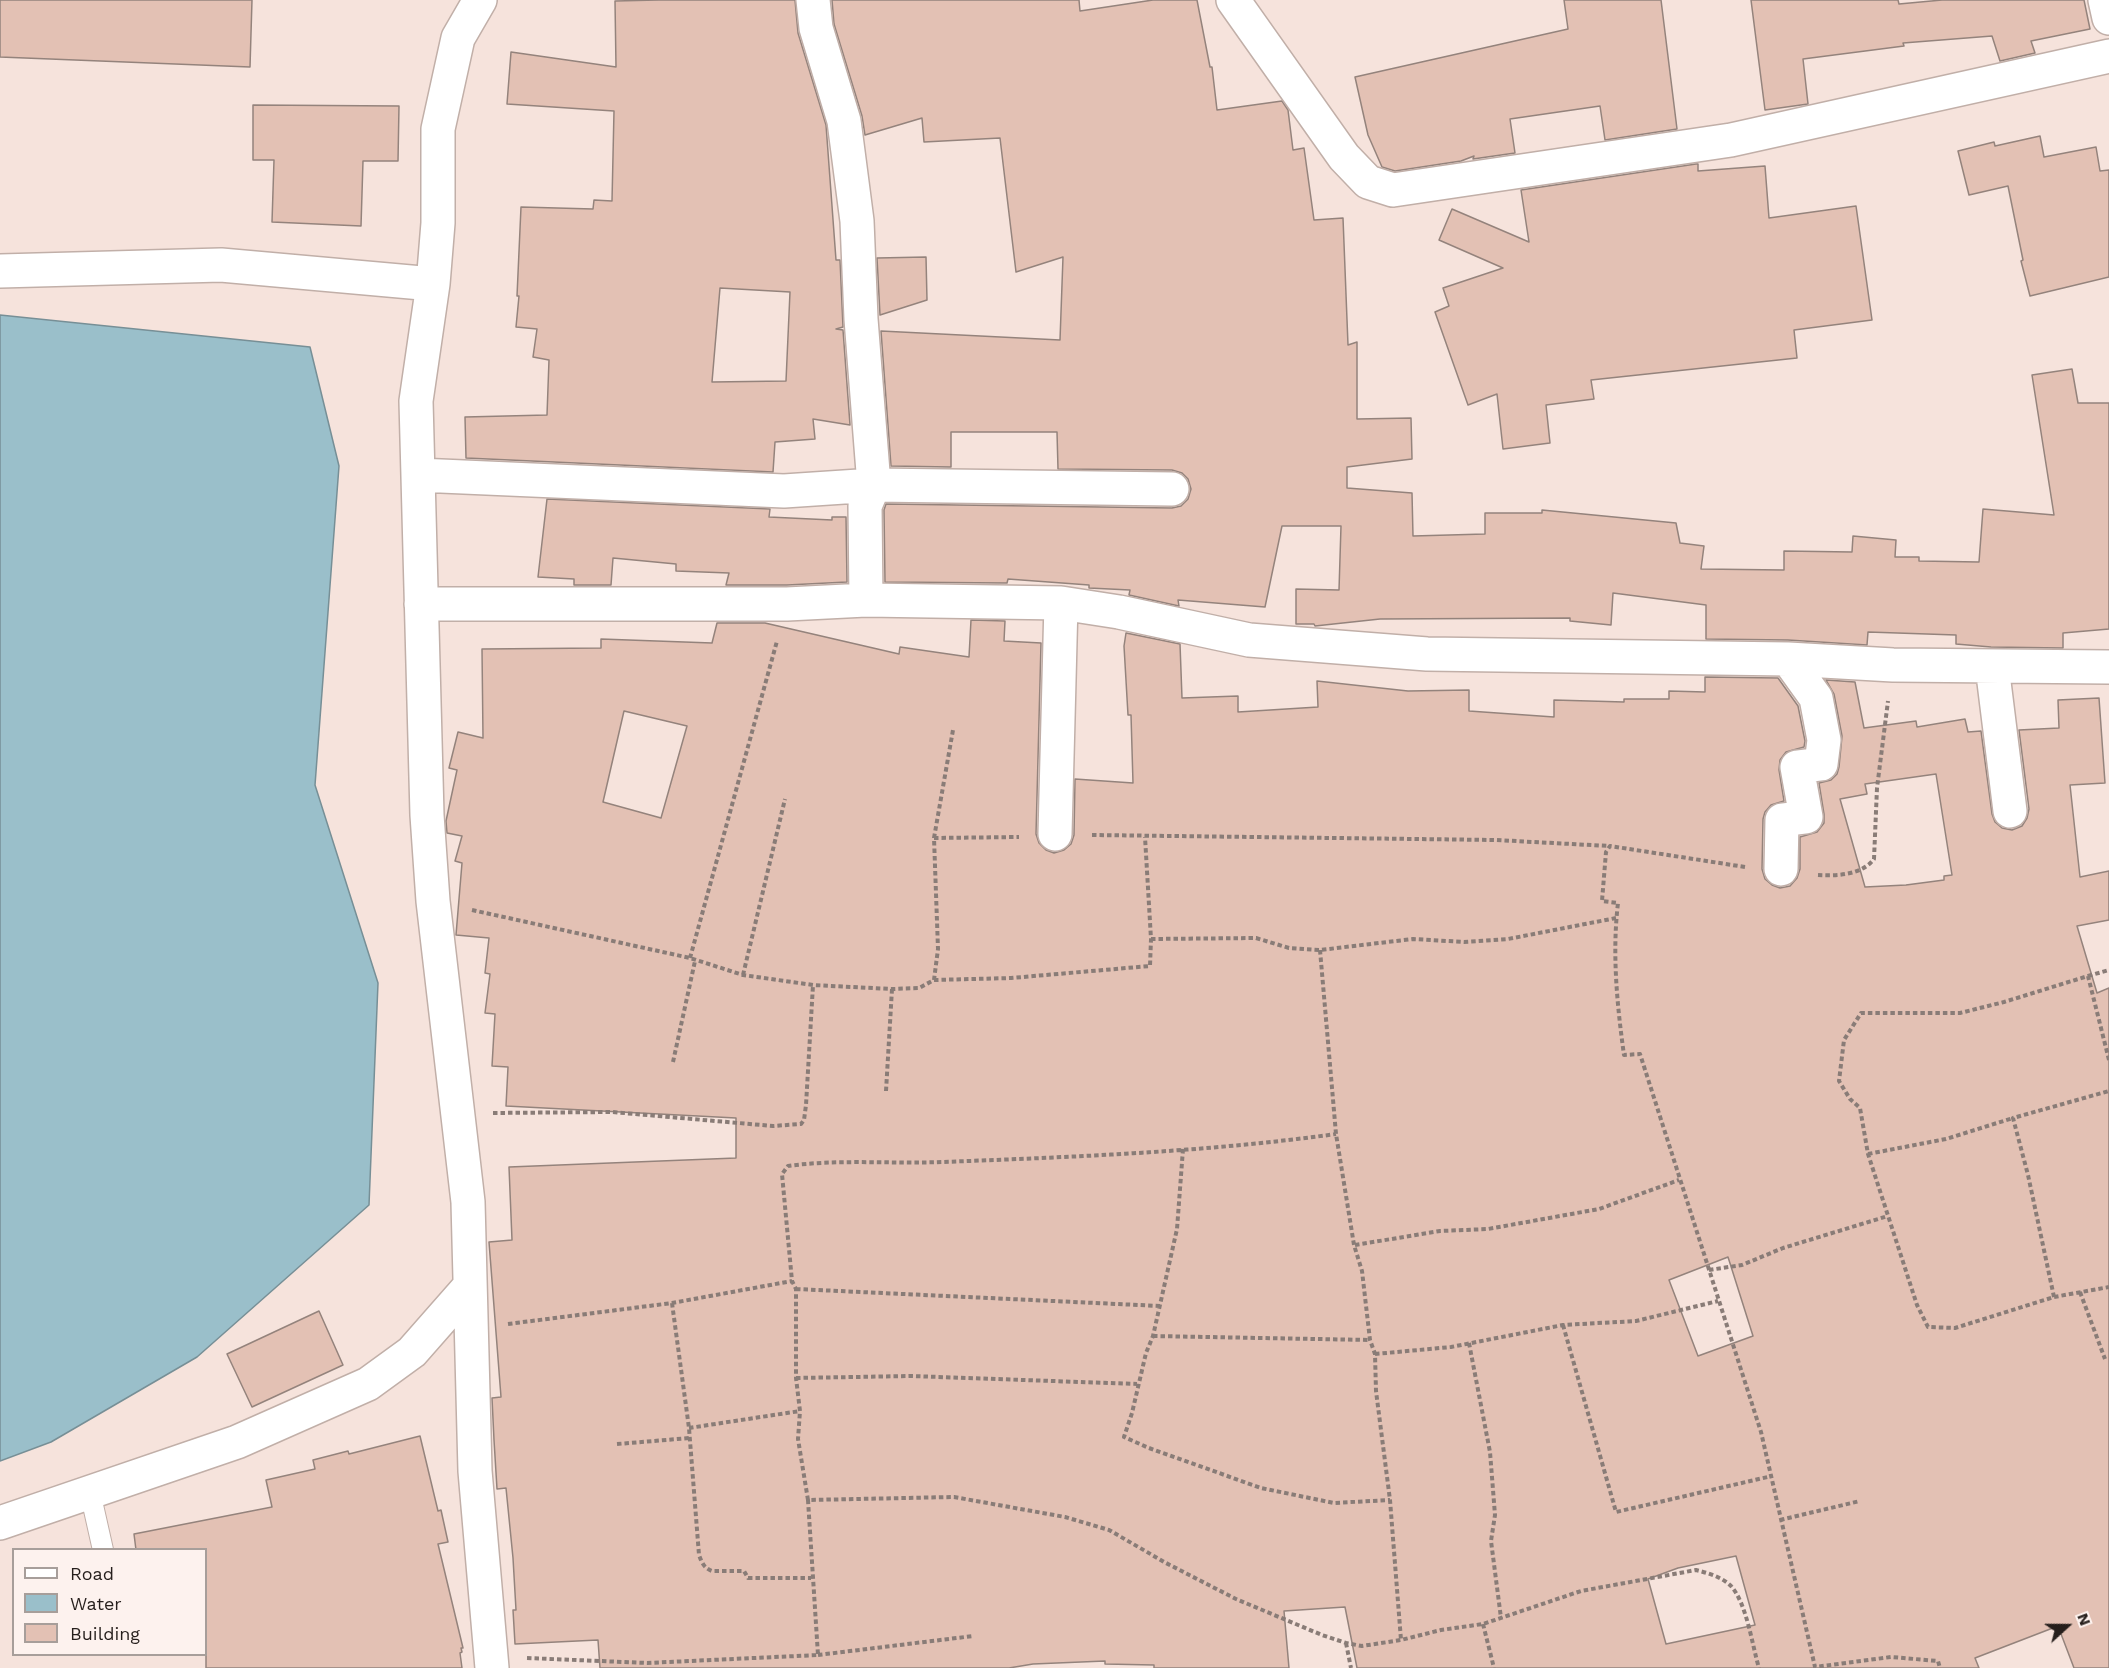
<!DOCTYPE html>
<style>
body{margin:0}
#map{position:relative;width:2109px;height:1668px;overflow:hidden;background:#f6e3dc;font-family:"Work Sans",sans-serif}
canvas{display:block}
.legend{position:absolute;left:12px;top:1548px;width:195px;height:108px;box-sizing:border-box;background:#fdf2ee;border:2px solid #a79e9a;margin:0;padding:8px 10px;list-style:none;font-size:18px;color:#261f1c}
.legend li{display:flex;align-items:center;gap:12px;height:30px}
.legend b{width:30px;border:2px solid #a79e9a}
.north{position:absolute;left:2037px;top:1596px;width:60px;height:60px;-webkit-text-stroke:4px #fdf2ee;paint-order:stroke;rotate:69deg;font-size:16px;font-weight:700;line-height:24px;text-align:center;color:#261f1c}
.north::after{content:'';display:block;margin:auto;width:21px;height:27px;background:#261f1c;clip-path:polygon(50% 0,100% 100%,50% 72%,0 100%)}
</style>
<div id="map">
<canvas width="2109" height="1668"></canvas>
<ul class="legend">
<li><b style="height:8px;background:#fff"></b>Road</li>
<li><b style="height:16px;background:#9abfca"></b>Water</li>
<li><b style="height:16px;background:#e3c1b4"></b>Building</li>
</ul>
<div class="north">N</div>
</div>
<script>
const context = document.querySelector('canvas').getContext('2d');
context.lineJoin = 'round';
function fillPath(path, color) {
  context.fillStyle = color;
  context.fill(path, 'evenodd');
}
function trace(path, color, width, dash) {
  context.strokeStyle = color;
  context.lineWidth = width;
  context.lineCap = dash ? 'butt' : 'round';
  context.setLineDash(dash || []);
  context.stroke(path);
}
const water = new Path2D(`
 M0 315 310 347 339 466 315 785 378 983 369 1205 197 1357 51 1442 0 1461Z`);
fillPath(water, '#9abfca');
trace(water, '#778f96', 1.5);
const building = new Path2D(`
 M0 0H252L250 67 0 57Z
 M658 0H795L798 33 826 125 836 260H840L843 327 836 329 843 330 850 425 813 419 815 439 775 442 773 472 466 458 465 417 547 415 549 360 533 357 537 329 516 327 519 296H517L521 207 593 209 594 200 612 201 614 111 507 104 511 52 616 67 615 1ZM720 288 790 292 786 381 712 382Z
 M832 0H1079L1080 11 1153 0H1197L1210 67H1212L1217 110 1282 101 1288 110 1293 150 1304 148 1314 220 1343 218 1348 345 1357 342V419L1411 418 1412 459 1347 467V488L1412 493 1413 536 1485 534V513H1542V510L1676 523 1680 543 1704 546 1701 569 1784 570V551L1852 552 1853 536 1896 540 1895 557H1919V561L1979 562 1983 509 2054 515 2032 375 2072 369 2078 403H2109V629L2063 633V648L1991 647 1956 644V635L1868 632 1867 645 1788 640 1706 639V605L1613 593 1611 625 1570 621V618L1380 619 1315 626 1314 624H1296V589L1339 590 1341 526H1282L1265 607 1178 600 1179 606 1129 595 1130 590 1089 588V585L1008 579 1007 583 885 582 884 510 886 504 1172 508 1181 506 1188 499 1191 489 1188 479 1182 473 1172 470 1058 469 1057 432H951V467L891 466 881 331 1060 340 1063 257 1016 272 1000 138 924 142 922 118 865 135 862 116 834 24Z
 M1564 0H1661L1677 129 1605 140 1600 106 1510 119 1515 153 1473 159 1474 156 1461 161 1395 171 1382 167 1368 135 1355 77 1568 29Z
 M1751 0H1898L1899 4 1942 0H2084L2090 29 2031 41 2035 53 2000 61 1992 36 1903 43 1904 46 1803 59 1808 104 1765 110Z
 M253 105 399 106 398 161H363L361 226 272 222 274 160H253Z
 M2040 136 2044 157 2096 147 2100 171 2109 170V277L2030 296 2021 261 2023 260 2008 186 1969 195 1958 151 1994 142 1995 146Z
 M1696 164H1698V171L1765 166 1769 218 1856 206 1872 320 1794 330 1797 358 1591 380 1594 399 1546 405 1550 443 1503 449 1497 394 1468 405 1435 312 1449 306 1443 288 1503 268 1439 240 1452 209 1529 242 1521 190Z
 M926 257 927 300 880 315 877 258Z
 M547 499 770 509 769 517 832 520V517H846L847 582 787 585H726L729 573 676 571V564L613 558 611 585H574V579L538 577Z
 M971 620 1005 621 1004 641 1041 643 1036 834 1039 843 1046 850 1054 853 1064 850 1071 844 1074 835 1075 779 1133 783 1131 715H1128L1124 646 1126 633 1180 644 1182 698 1238 696V712L1318 707 1317 681 1408 691 1469 690V711L1554 717V700L1624 702V699H1669V691L1705 692V677L1778 678 1798 706 1805 741 1804 747 1786 752 1780 760 1779 770 1784 801 1771 805 1765 812 1763 819 1762 869 1765 879 1772 885 1780 888 1790 886 1797 878 1800 869V837L1817 832 1824 823V814L1819 783 1831 780 1837 774 1839 767 1842 736 1834 694 1826 680 1855 682 1864 728 1916 721 1917 727 1965 719 1968 732 1981 731 1992 814 1995 822 2002 828 2012 830 2022 826 2027 818 2029 809 2019 730 2059 728 2058 700 2099 698 2105 783 2070 785 2080 877 2109 871V920L2077 926 2097 993 2109 988V1668H2074L2058 1626 1975 1658 1979 1668H1357L1345 1607 1284 1611 1289 1668H1154V1665L1105 1664V1661L1033 1664 1009 1668H600L598 1640 515 1644 513 1610H516L513 1558 506 1488 497 1489 494 1440 492 1398 501 1397 489 1242 512 1240 509 1167 736 1158V1118L506 1106 508 1067 492 1066 495 1014 485 1013 490 974 485 973 489 938 456 935 462 863 455 861 462 836 447 833 446 821 457 770 449 768 458 732 483 738 482 649 601 648V639L712 643 717 623H765L899 654 900 647 969 657ZM624 711 687 726 661 818 603 802ZM1936 774 1952 875 1944 876V880L1906 885 1865 887 1840 799 1867 794 1865 784ZM1728 1257 1753 1336 1698 1356 1669 1280ZM1736 1556 1755 1625 1666 1644 1648 1579 1678 1568Z
 M319 1311 343 1365 252 1407 227 1354Z
 M420 1436 438 1511 441 1510 448 1542 438 1544 463 1648H461L462 1652 460 1653 462 1668H206V1550H136L134 1534 272 1507 266 1480 315 1469 313 1460 348 1451 349 1454Z`);
fillPath(building, '#e3c1b4');
trace(building, '#94837c', 1.5);
const service = new Path2D(`
 M90 1492 103 1550`);
const minor = new Path2D(`
 M480 0 458 38 438 129V223L433 284 416 401 427 815 433 901 468 1202 475 1471 492 1668
 M813 0 816 28 844 121 857 221 861 319 874 485 865 506 866 600
 M1233 0 1344 157 1368 182 1393 190 1731 140 2109 56
 M2105 0 2109 18
 M0 271 221 265 433 284
 M418 475 784 491 874 485 1172 489
 M421 604H787L866 600 1061 603 1119 612 1249 640 1427 654 1788 659 1893 665 2109 667
 M1992 666 2010 811
 M1055 834 1061 603
 M1781 869 1782 820 1806 817 1797 767 1821 764 1824 740 1816 698 1788 659
 M0 1523 237 1442 368 1384 412 1352 470 1286`);
trace(service, '#c1afa8', 22);
trace(minor, '#c1afa8', 36);
trace(new Path2D(`
 M1092 835 1496 840 1609 846
 M934 838 1019 837
 M1745 867 1610 846 1606 852 1602 901 1618 903C1612 953 1617 1005 1624 1055L1640 1054 1761 1432 1815 1667 1891 1657 1938 1661 1940 1668
 M1818 875C1837 876 1862 875 1874 859L1877 788 1888 701
 M472 910 690 958 743 975 813 985 892 989 919 988 934 980 938 949 934 838 953 730
 M1151 939 1256 938 1289 948 1320 950 1413 939 1464 942 1508 939 1616 918
 M1320 950 1336 1134 1354 1245 1362 1271 1370 1340 1375 1354 1376 1391 1390 1500 1401 1640
 M690 958 777 641
 M743 975 785 799
 M2088 976 2109 970
 M934 980 1011 978 1150 966 1151 939 1145 837
 M2109 1060 2088 976 2004 1002 1960 1013H1861L1844 1040 1839 1081 1850 1099 1860 1108 1868 1154 1917 1305 1928 1327 1955 1328 2054 1297 2109 1287
 M673 1062 695 961
 M886 1091 892 989
 M493 1113 612 1112 773 1126 801 1124 804 1120 806 1105 813 985
 M1183 1149 1177 1229 1153 1336 1146 1353 1132 1413 1124 1437 1149 1448 1261 1488 1334 1503 1390 1500
 M1868 1154 1946 1139 2013 1118
 M1355 1245 1440 1231 1488 1229 1599 1209 1679 1180
 M1709 1270 1742 1265 1783 1248 1888 1216
 M796 1289 1160 1306
 M2080 1292 2105 1359
 M2054 1297 2028 1175 2013 1118 2109 1091
 M672 1303 689 1428 699 1555C702 1563 704 1568 712 1571H744L748 1578H811
 M508 1324 672 1303 792 1281
 M1563 1325 1616 1512 1772 1476
 M1153 1336 1370 1340
 M1469 1343 1490 1452 1495 1515 1491 1541 1501 1618
 M1375 1354 1451 1347 1563 1325 1636 1321 1718 1301
 M796 1378 911 1376 1137 1384
 M689 1428 800 1411
 M617 1444 690 1438
 M808 1500 798 1439 800 1411 796 1378V1289L792 1281 782 1174 788 1166C837 1159 892 1164 942 1162 1073 1157 1206 1152 1336 1134
 M1780 1520 1860 1501
 M1483 1624 1494 1668
 M1346 1643 1351 1668
 M818 1655 973 1636
 M527 1658 647 1663 818 1655 808 1500 954 1497 1065 1517 1109 1530 1166 1563 1236 1599 1322 1635 1346 1643 1362 1646 1401 1640 1441 1630 1483 1624 1581 1591 1696 1570C1708 1573 1722 1577 1731 1586 1747 1604 1752 1645 1759 1668`), '#897c77', 4, [4.5, 3]);
trace(service, '#fff', 20);
trace(minor, '#fff', 33);
</script>
